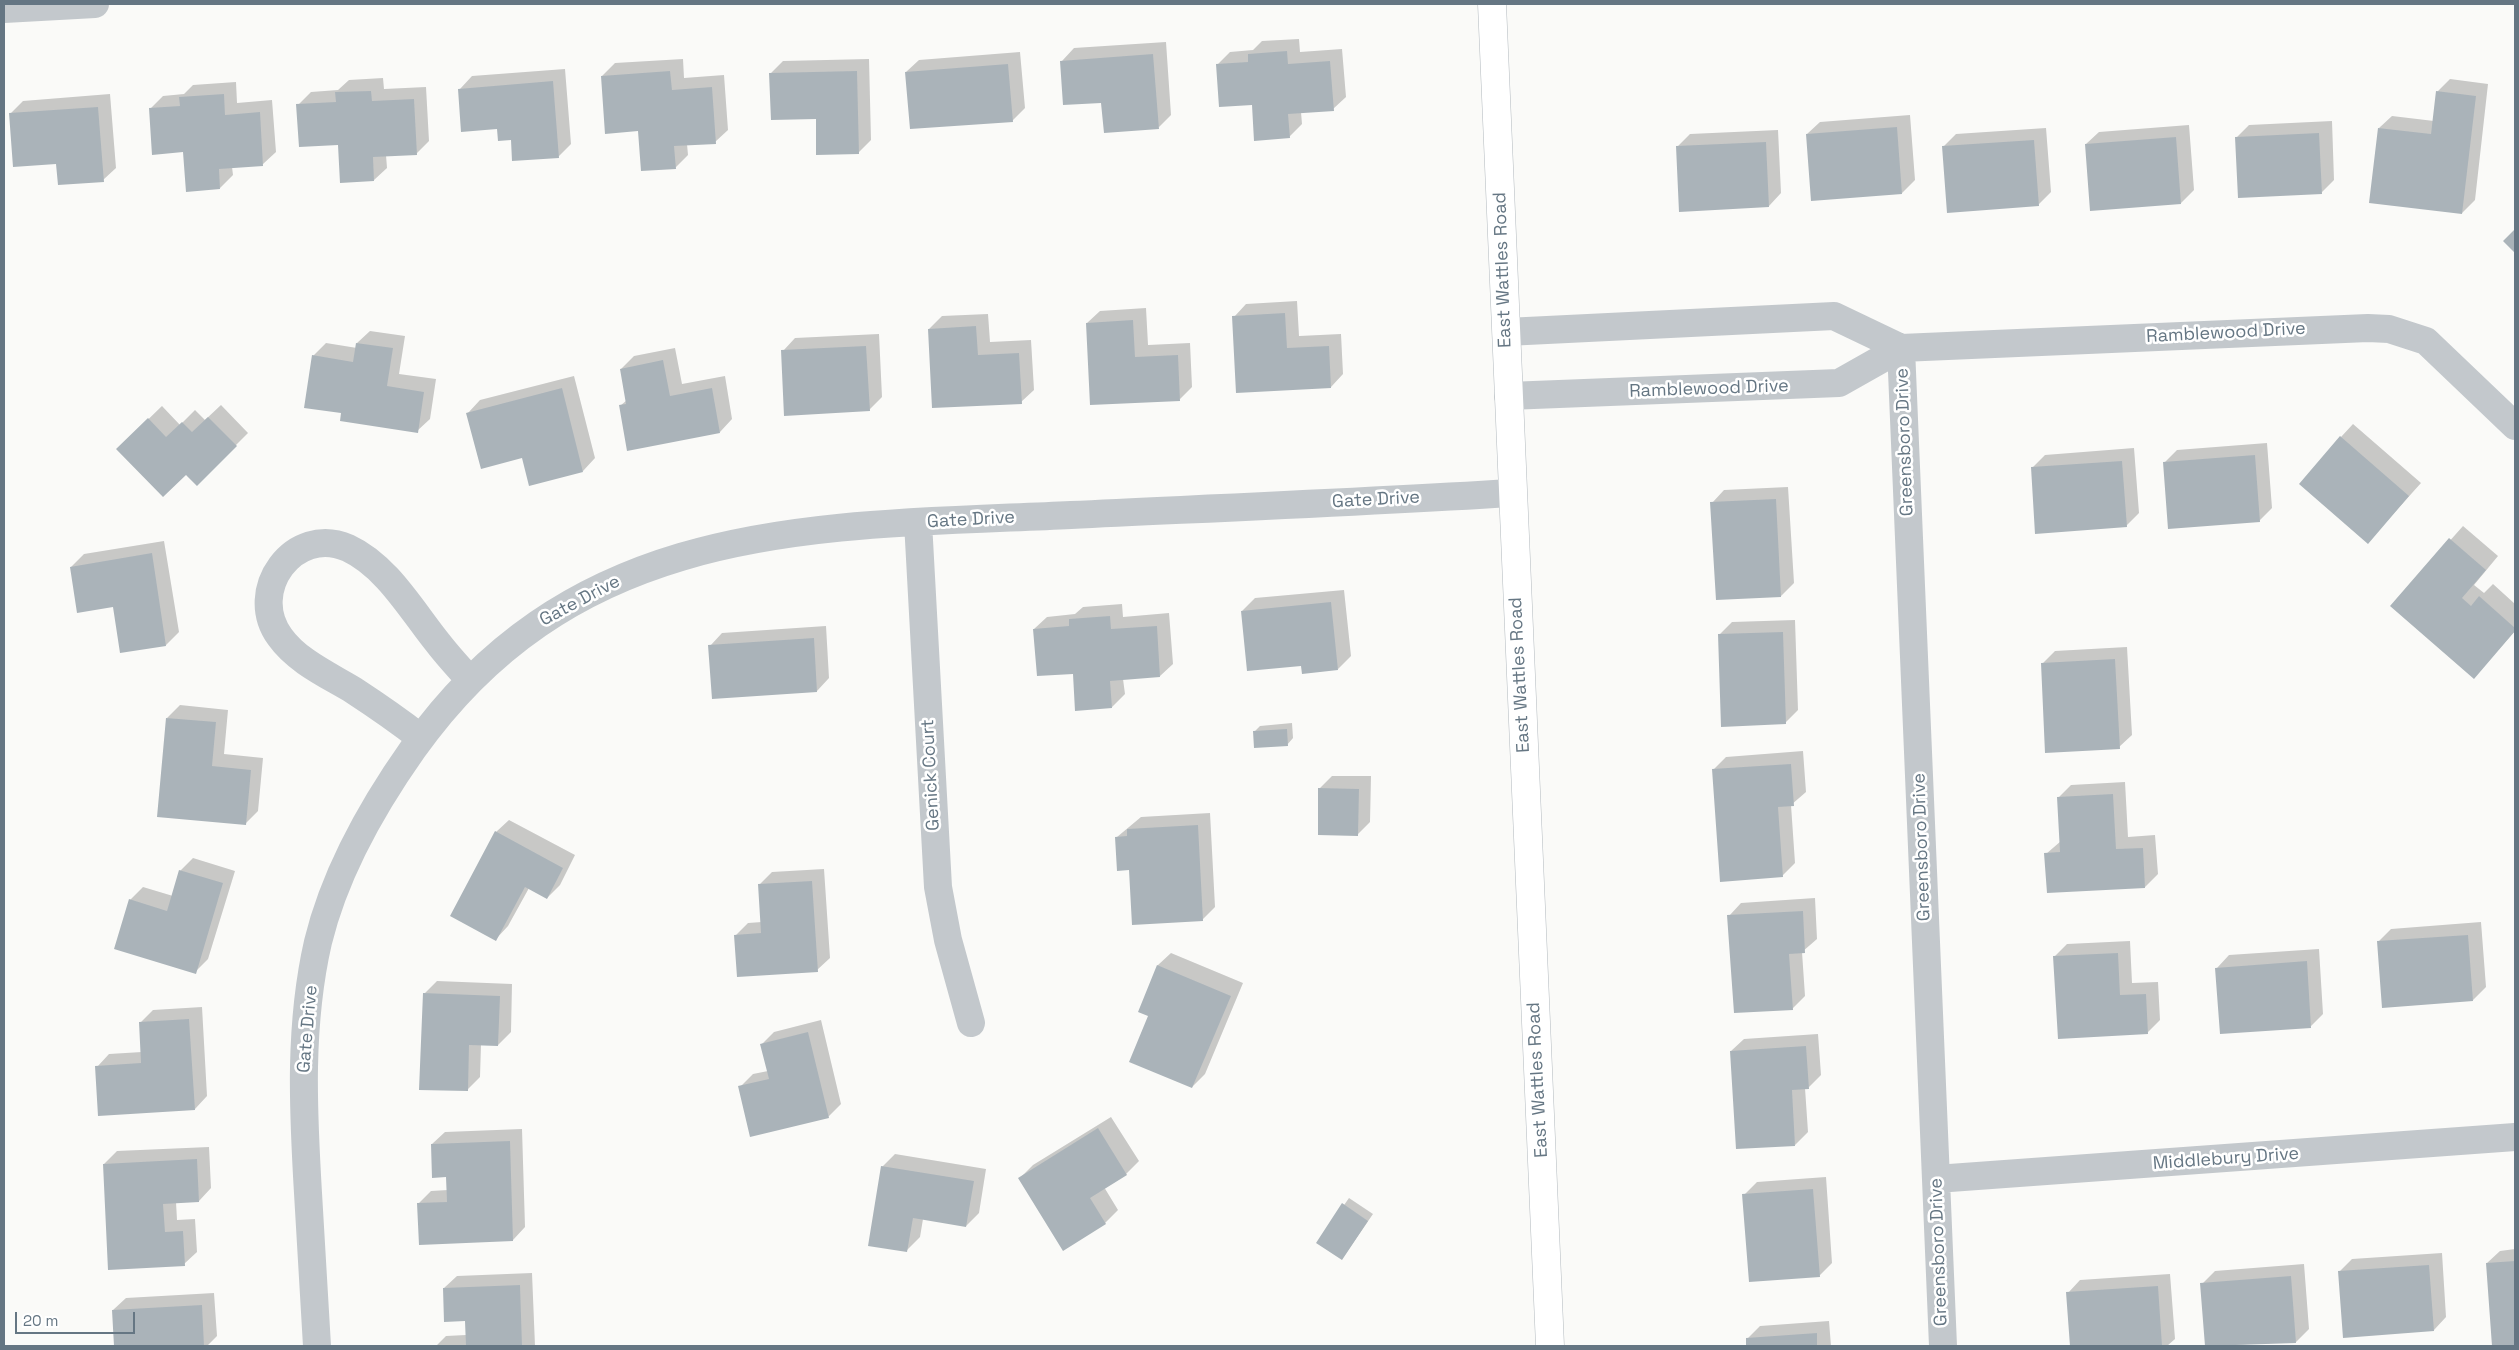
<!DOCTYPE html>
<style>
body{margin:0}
#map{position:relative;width:2519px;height:1350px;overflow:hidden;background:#fafaf8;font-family:"Space Grotesk",sans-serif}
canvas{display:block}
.frame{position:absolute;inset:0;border:5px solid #657683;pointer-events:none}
.scale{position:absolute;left:15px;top:1312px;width:120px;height:22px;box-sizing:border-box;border:2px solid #657683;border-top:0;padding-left:6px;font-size:15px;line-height:18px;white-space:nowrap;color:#657683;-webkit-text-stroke:4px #fff;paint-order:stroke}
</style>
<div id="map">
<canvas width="2519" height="1350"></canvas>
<div class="frame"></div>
<div class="scale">20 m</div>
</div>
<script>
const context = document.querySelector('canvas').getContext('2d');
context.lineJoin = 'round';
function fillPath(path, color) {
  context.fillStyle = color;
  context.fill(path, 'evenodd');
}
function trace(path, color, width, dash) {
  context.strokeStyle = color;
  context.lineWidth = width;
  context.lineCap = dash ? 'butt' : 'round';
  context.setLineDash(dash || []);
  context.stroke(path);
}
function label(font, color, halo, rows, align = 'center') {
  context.font = font + ' "Space Grotesk",sans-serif';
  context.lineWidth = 5;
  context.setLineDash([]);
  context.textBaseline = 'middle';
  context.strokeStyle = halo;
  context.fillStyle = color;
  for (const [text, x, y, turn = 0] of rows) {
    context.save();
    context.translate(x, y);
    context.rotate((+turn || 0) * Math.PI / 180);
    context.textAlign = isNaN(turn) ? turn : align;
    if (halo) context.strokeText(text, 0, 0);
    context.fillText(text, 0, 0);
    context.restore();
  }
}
fillPath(new Path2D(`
 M1299 39 1300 52 1342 49 1346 97 1333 109 1301 112 1302 124 1289 137 1253 103 1217 65 1230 52 1253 50 1262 41Z
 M1166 42 1171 115 1159 127 1102 101 1062 61 1074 48Z
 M1020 52 1025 108 1012 121 906 72 919 60Z
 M683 59 684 78 724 75 728 130 715 142 687 144 688 155 675 168 639 130 602 76 615 63Z
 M869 59 871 140 858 153 770 74 783 61Z
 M565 69 571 144 558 157 512 139 460 89 472 76Z
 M383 78 384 89 426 87 429 141 416 154 386 155 387 168 374 180 298 105 311 92 338 90 349 80Z
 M2450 79 2488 84 2475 200 2462 213 2379 128 2392 116 2434 121 2437 92Z
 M236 82 237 103 272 100 276 152 263 164 232 167 233 175 220 188 150 109 163 96 184 94 193 85Z
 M110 94 116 168 103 180 10 114 23 101Z
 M1910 115 1915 180 1902 193 1807 134 1820 122Z
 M2332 121 2334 180 2322 192 2236 138 2249 125Z
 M2189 125 2194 190 2181 203 2086 144 2099 132Z
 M2046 128 2051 192 2038 205 1943 147 1956 134Z
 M1778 130 1781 193 1769 206 1677 147 1690 134Z
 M1297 301 1299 336 1341 334 1343 374 1331 387 1234 317 1246 304Z
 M1146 308 1148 345 1190 343 1192 387 1180 399 1087 323 1100 311Z
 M988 314 990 342 1031 340 1034 390 1021 402 929 329 942 316Z
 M370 331 405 336 399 374 436 379 430 419 417 431 313 356 326 343 357 348V343Z
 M879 334 882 397 869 410 783 351 795 338Z
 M675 348 682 384 725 376 732 419 720 432 620 406 627 400 621 369 634 356Z
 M574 376 595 458 583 471 523 457 468 413 480 400Z
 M221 405 248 433 197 484 186 473 131 436 162 406 180 425 195 410 205 420Z
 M2353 424 2421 483 2368 542 2341 437Z
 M2267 443 2272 508 2259 521 2164 463 2177 450Z
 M2134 448 2139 513 2126 526 2032 468 2045 455Z
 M1788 487 1794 583 1781 596 1717 599 1712 503 1724 490Z
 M2463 526 2498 556 2474 585 2484 593 2493 584 2515 604V631L2474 677 2392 606Z
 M164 541 179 632 166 645 121 652 114 606 71 567 84 554Z
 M1344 590 1351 656 1338 669 1242 611 1255 598Z
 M1122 604 1123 617 1169 613 1173 664 1160 676 1123 679 1125 694 1112 707 1074 672 1034 629 1047 617 1075 614 1083 607Z
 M1795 620 1798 710 1785 723 1719 635 1732 622Z
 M826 626 829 678 817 691 710 646 722 633Z
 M2127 647 2132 735 2119 747 2042 664 2055 651Z
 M180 705 228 710 224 754 263 758 258 811 245 824 167 718Z
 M1292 723 1293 738 1287 745 1254 732 1260 726Z
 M1803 751 1806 792 1791 805 1795 863 1782 876 1713 770 1726 757Z
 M1332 776H1371L1370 822 1358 834 1319 789Z
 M2125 782 2128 837 2155 835 2158 874 2145 887 2046 854 2061 841 2058 798 2071 785Z
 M1210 813 1215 907 1202 920 1130 869 1117 837 1141 817Z
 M509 820 575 855 560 885 547 898 529 888 508 926 496 939V832Z
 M193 858 235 871 208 959 195 972 130 900 143 887 173 896 180 871Z
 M824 869 830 958 817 970 735 936 748 923 762 922 759 885 772 872Z
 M1815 898 1817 939 1802 952 1805 996 1792 1009 1729 916 1741 903Z
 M2481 922 2486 987 2473 1000 2378 942 2391 929Z
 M2130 941 2132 983 2158 982 2160 1020 2147 1033 2055 956 2067 944Z
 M2319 949 2323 1014 2311 1026 2217 968 2229 955Z
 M1171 953 1243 983 1205 1074 1192 1087 1149 1015 1139 1011 1158 965Z
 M437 981 512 984 511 1032 498 1045 481 1044 480 1077 467 1090 424 994Z
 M202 1007 207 1096 195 1109 97 1067 109 1054 142 1052 140 1023 153 1010Z
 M821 1020 841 1104 828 1117 740 1087 753 1074 768 1071 762 1044 774 1032Z
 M1818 1034 1821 1075 1808 1088H1805L1808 1132 1795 1145 1731 1051 1744 1039Z
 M1111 1117 1139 1161 1126 1174 1104 1187 1118 1210 1105 1223 1020 1178 1033 1165Z
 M522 1129 525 1227 513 1240 419 1203 431 1191 448 1190V1176L432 1144 445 1132Z
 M209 1147 211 1188 199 1201 176 1202 177 1220 195 1219 197 1252 184 1264 104 1164 117 1151Z
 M895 1154 986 1169 979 1213 966 1226 923 1219 920 1237 907 1250 882 1167Z
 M1826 1177 1832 1263 1819 1276 1744 1195 1757 1182Z
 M1349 1198 1373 1214 1342 1259 1318 1242Z
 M2515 1249V1346H2493L2487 1263 2500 1251Z
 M2442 1253 2446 1317 2434 1330 2339 1272 2352 1259Z
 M2304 1264 2309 1329 2296 1342 2206 1346 2202 1284 2215 1271Z
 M532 1273 535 1346H436L446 1336 466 1335V1320L444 1288 457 1276Z
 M2170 1274 2175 1339 2167 1346H2071L2068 1293 2080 1280Z
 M214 1293 217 1336 207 1346H115L113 1310 126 1298Z
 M1829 1321 1831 1346H1747V1339L1760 1326Z`), '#0003');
fillPath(new Path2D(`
 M1287 51 1288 64 1330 61 1334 111 1288 114 1290 138 1254 141 1252 105 1219 107 1216 64 1248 62V54Z
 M1153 54 1159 129 1104 133 1101 103 1063 105 1060 61Z
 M1008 64 1013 122 910 129 905 72Z
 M670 71 672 90 712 87 716 144 674 146 676 169 641 171 638 131 605 134 601 76Z
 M857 71 859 154 816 155V119L771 120 769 73Z
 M553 81 559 158 512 161 511 140 498 141 497 129 461 132 458 89Z
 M371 91 372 101 414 99 417 155 373 157 374 181 340 183 338 145 299 147 296 104 336 102 335 92Z
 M2436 91 2476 96 2462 214 2369 203 2378 128 2431 134Z
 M224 94 225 115 260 112 263 166 219 169 220 189 186 192 183 152 152 155 149 108 180 106 179 97Z
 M98 107 104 182 58 185 56 164 13 167 9 113Z
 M1897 127 1902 194 1811 201 1806 134Z
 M2319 133 2322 194 2238 198 2235 137Z
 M2176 137 2181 204 2090 211 2085 144Z
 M2034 140 2039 206 1947 213 1942 146Z
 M1766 142 1769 207 1679 212 1676 146Z
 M2515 229V253L2503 241Z
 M1285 313 1287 348 1329 346 1331 388 1236 393 1232 316Z
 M1133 320 1135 357 1178 355 1180 401 1090 405 1086 323Z
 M976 326 978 355 1019 353 1022 404 932 408 928 329Z
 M356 343 393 348 387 386 424 392 418 433 340 421 341 413 304 408 312 355 353 362Z
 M866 346 870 411 784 416 781 350Z
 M663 360 670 396 712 388 720 433 627 451 619 405 626 404 620 369Z
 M562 388 583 472 529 486 522 458 481 469 466 413Z
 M208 417 237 446 197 486 186 475 163 497 116 449 148 418 166 437 182 422 192 432Z
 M2340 436 2409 496 2368 544 2299 484Z
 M2255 455 2260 522 2168 529 2163 462Z
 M2122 461 2127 527 2035 534 2031 467Z
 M1776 499 1781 597 1716 600 1710 502Z
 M2449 538 2486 570 2462 598 2471 606 2479 596 2515 628V631L2474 679 2390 606Z
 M152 553 166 646 120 653 113 607 77 613 70 567Z
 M1331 602 1338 670 1302 674 1301 666 1247 671 1241 611Z
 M1110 616 1111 629 1157 626 1160 677 1110 681 1112 708 1075 711 1073 674 1037 676 1033 629 1069 626V619Z
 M1783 632 1786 724 1721 727 1718 634Z
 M814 638 817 692 712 699 708 645Z
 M2115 659 2120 749 2045 753 2041 663Z
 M166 718 216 722 212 766 251 770 246 825 157 817Z
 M1287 729 1288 746 1254 748 1253 731Z
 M1791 764 1794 806 1778 807 1783 877 1720 882 1712 769Z
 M1318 788 1359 789 1358 836 1318 835Z
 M2113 794 2116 849 2143 848 2145 888 2047 893 2044 853 2060 852 2057 797Z
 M1198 825 1203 921 1132 925 1129 870 1117 871 1115 837 1127 836V829Z
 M495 831 563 868 547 899 525 887 496 941 450 916Z
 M179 870 223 883 196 974 114 949 129 899 167 911Z
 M812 881 818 972 737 977 734 935 761 933 758 884Z
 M1803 911 1805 953 1789 954 1793 1010 1734 1013 1727 915Z
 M2468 935 2473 1001 2382 1008 2377 941Z
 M2118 953 2120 995 2146 994 2148 1034 2058 1039 2053 956Z
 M2307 961 2311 1028 2220 1034 2215 968Z
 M1157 965 1231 996 1192 1088 1129 1062 1148 1016 1138 1012Z
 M423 993 500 996 498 1046 469 1045 468 1091 419 1090Z
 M189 1019 195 1110 98 1116 95 1066 141 1063 139 1022Z
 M808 1032 829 1118 750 1137 738 1086 769 1079 760 1044Z
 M1806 1046 1809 1089 1792 1090 1795 1146 1736 1149 1730 1051Z
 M1098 1128 1127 1175 1090 1198 1106 1224 1063 1251 1018 1178Z
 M510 1141 513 1241 419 1245 417 1203 447 1202 446 1177 432 1178 431 1144Z
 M197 1159 199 1202 163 1204 165 1232 183 1231 185 1266 108 1270 103 1164Z
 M881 1166 974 1181 966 1227 913 1218 907 1252 868 1246Z
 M1813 1189 1820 1277 1749 1282 1742 1194Z
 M1342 1203 1368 1221 1342 1260 1316 1243Z
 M2515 1261V1346H2492L2486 1263Z
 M2429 1265 2434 1331 2343 1338 2338 1271Z
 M2291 1276 2296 1343 2205 1346 2200 1283Z
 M520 1285 522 1346H466L465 1321 444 1322 443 1288Z
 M2158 1286 2162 1346H2070L2066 1292Z
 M202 1305 204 1346H114L112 1310Z
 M1817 1333V1346H1746V1338Z`), '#aab3b9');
const secondary = new Path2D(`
 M1492 4 1550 1346`);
trace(secondary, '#b3babf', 29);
trace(new Path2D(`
 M4 9 95 4
 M1506 332 1834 316 1901 348
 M1901 348 1943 1346
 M1508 396 1839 383 1901 348 2368 328 2389 329 2426 341 2515 426
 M918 522 938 887 948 940 971 1023
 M421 738C399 721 376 705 353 690 328 675 297 661 280 637 246 591 294 524 348 548 387 566 412 611 438 643 448 656 459 668 470 680
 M1936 1179 2515 1137
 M317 1346C314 1295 311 1244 308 1193 303 1109 299 1025 318 942 335 872 372 807 413 749 578 517 816 527 1071 515 1218 508 1365 502 1512 493`), '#c3c8cc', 28);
trace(secondary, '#fff', 28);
label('18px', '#657683', '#fff', [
 ["East Wattles Road",1503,270,-92],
 ["Ramblewood Drive",2226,333,-3],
 ["Ramblewood Drive",1709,389,-2],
 ["Greensboro Drive",1905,442,-92],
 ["Gate Drive",1376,500,-3],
 ["Gate Drive",971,520,-3],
 ["Gate Drive",580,601,-28],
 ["East Wattles Road",1520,675,-93],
 ["Genick Court",931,775,-93],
 ["Greensboro Drive",1922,847,-92],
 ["Gate Drive",308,1029,-85],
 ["East Wattles Road",1538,1080,-93],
 ["Middlebury Drive",2226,1159,-4],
 ["Greensboro Drive",1939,1252,-92]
]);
</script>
